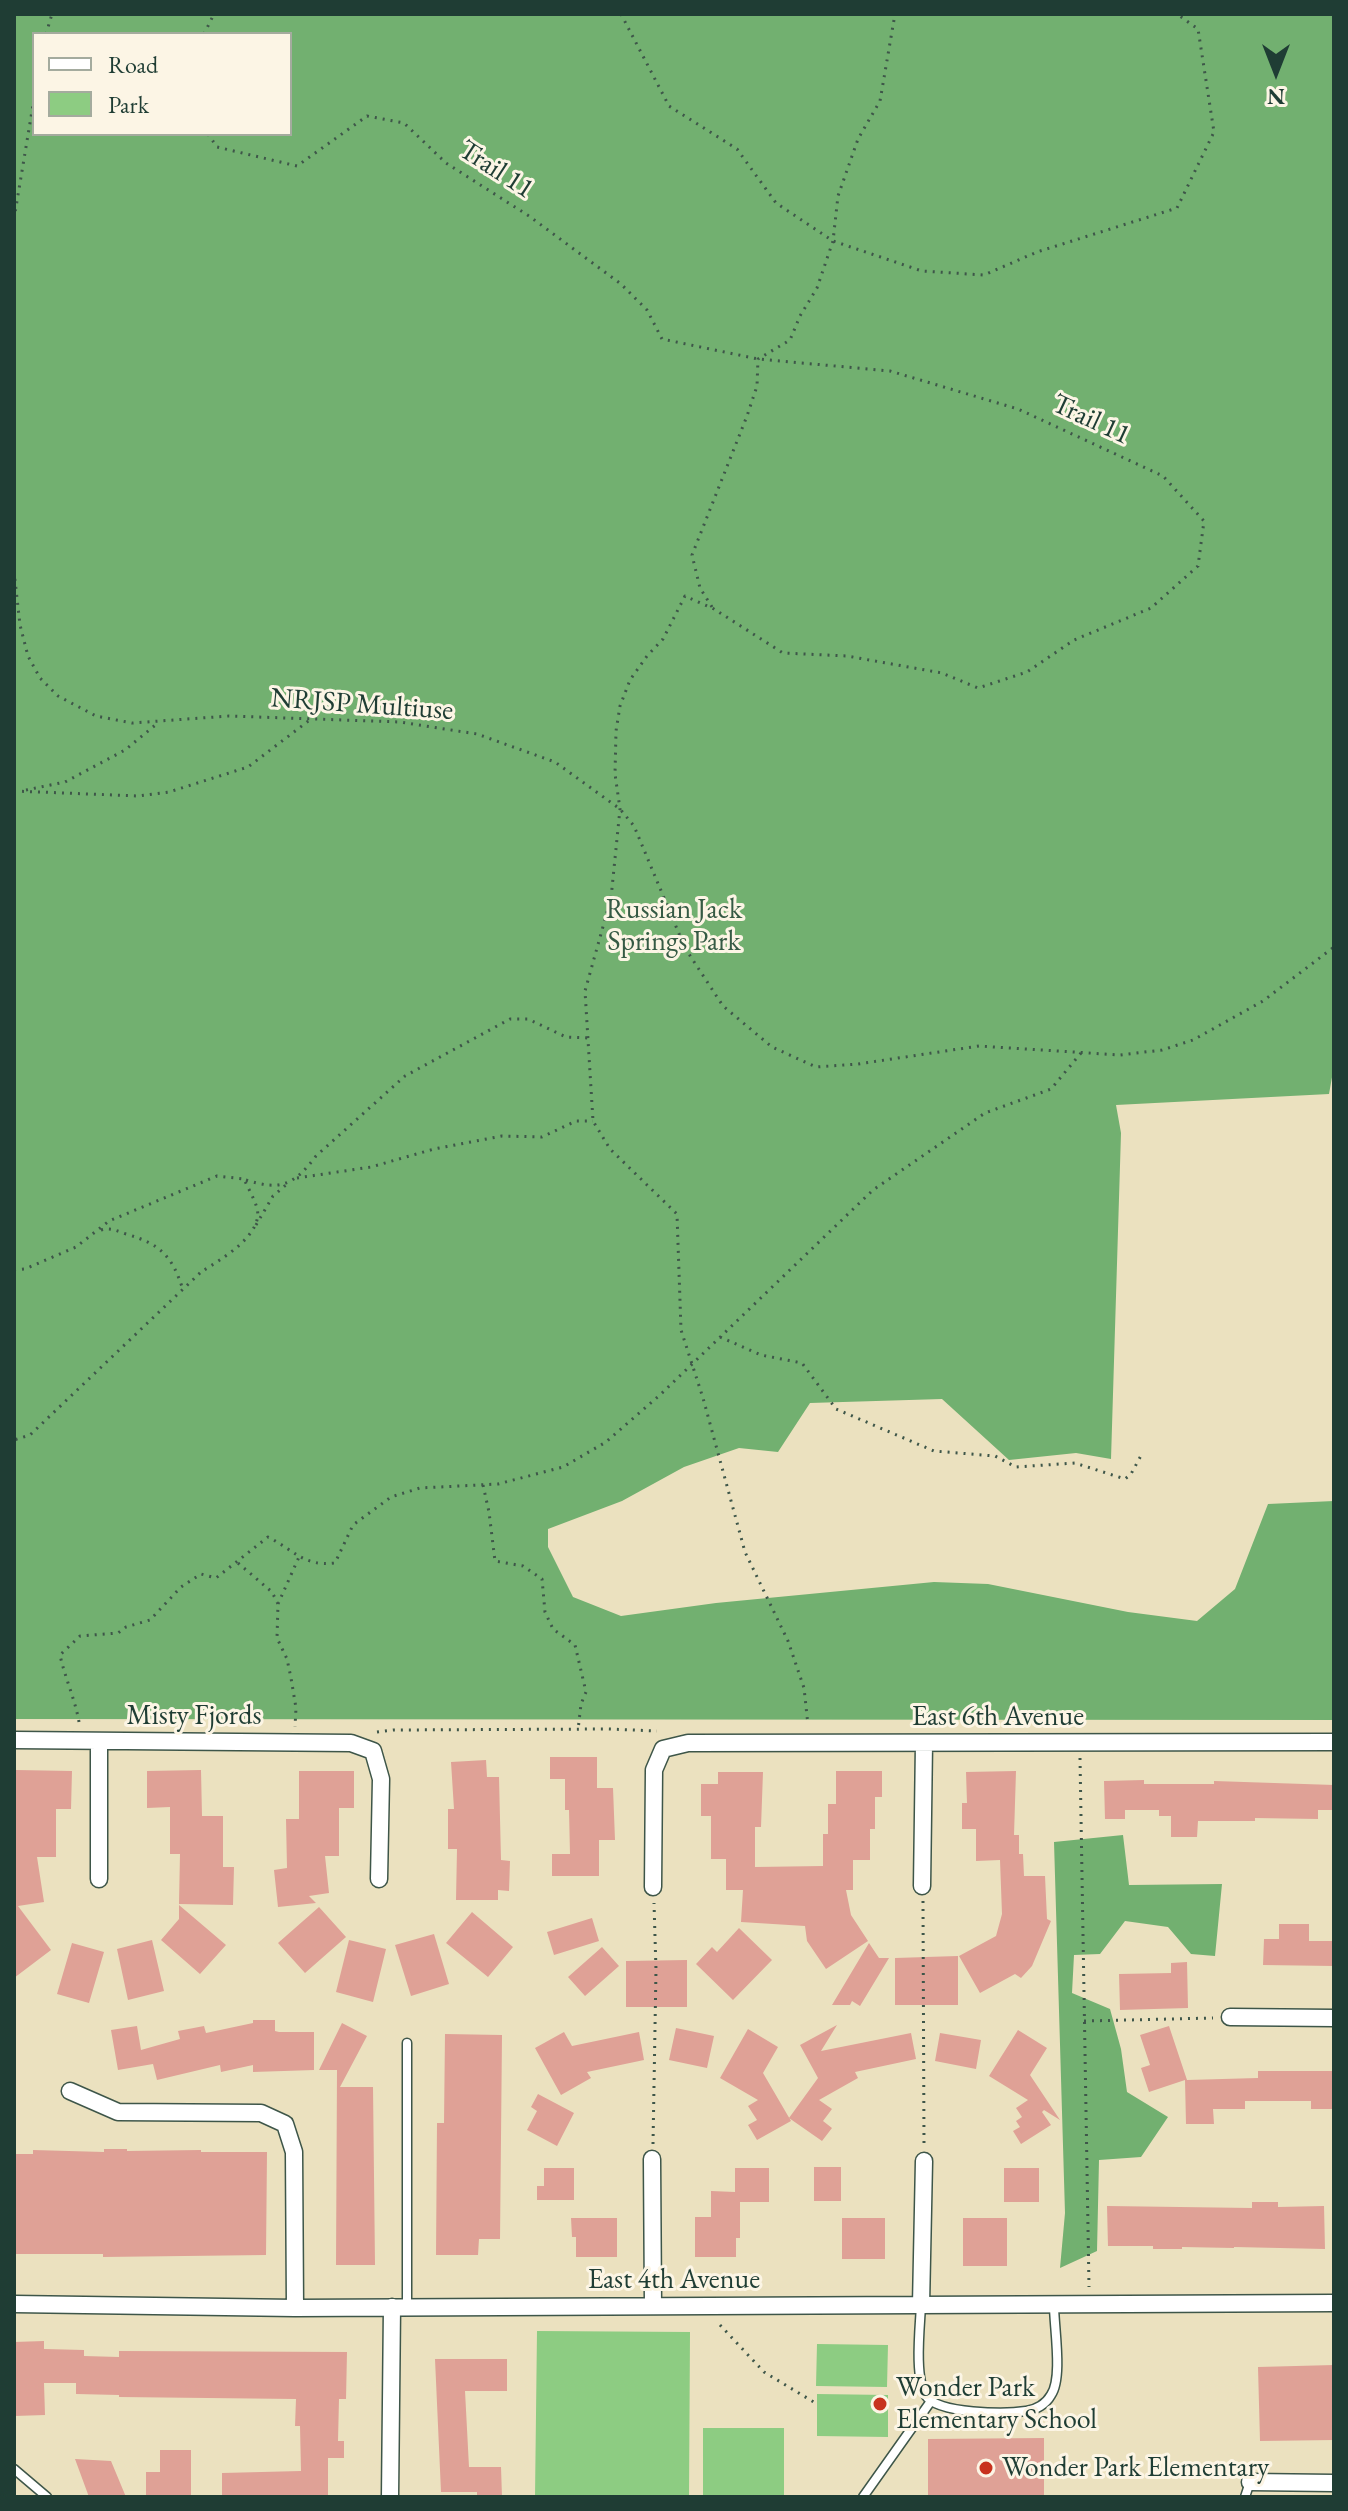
<!DOCTYPE html>
<style>
body{margin:0}
#map{position:relative;width:1348px;height:2511px;overflow:hidden;background:#ebe1bf;font-family:"EB Garamond",serif}
canvas{display:block}
.frame{position:absolute;inset:0;border:16px solid #1f3d34;pointer-events:none}
.legend{position:absolute;left:32px;top:32px;width:260px;height:104px;box-sizing:border-box;background:#fcf5e5;border:2px solid #a4ab9e;margin:0;padding:10px 14px;list-style:none;font-size:24px;color:#1f3d34}
.legend li{display:flex;align-items:center;gap:16px;height:40px}
.legend b{width:40px;border:2px solid #a4ab9e}
.north{position:absolute;left:1236px;top:32px;width:80px;height:80px;-webkit-text-stroke:6px #fcf5e5;paint-order:stroke;rotate:180deg;font-size:22px;font-weight:700;line-height:32px;text-align:center;color:#1f3d34}
.north::after{content:'';display:block;margin:auto;width:28px;height:36px;background:#1f3d34;clip-path:polygon(50% 0,100% 100%,50% 72%,0 100%)}
</style>
<div id="map">
<canvas width="1348" height="2511"></canvas>
<div class="frame"></div>
<ul class="legend">
<li><b style="height:10px;background:#fff"></b>Road</li>
<li><b style="height:22px;background:#8dcc82"></b>Park</li>
</ul>
<div class="north">N</div>
</div>
<script>
const context = document.querySelector('canvas').getContext('2d');
context.lineJoin = 'round';
function fillPath(path, color) {
  context.fillStyle = color;
  context.fill(path, 'evenodd');
}
function trace(path, color, width, dash) {
  context.strokeStyle = color;
  context.lineWidth = width;
  context.lineCap = dash ? 'butt' : 'round';
  context.setLineDash(dash || []);
  context.stroke(path);
}
function label(font, color, halo, rows, align = 'center') {
  context.font = font + ' "EB Garamond",serif';
  context.lineWidth = 6;
  context.setLineDash([]);
  context.textBaseline = 'middle';
  context.strokeStyle = halo;
  context.fillStyle = color;
  for (const [text, x, y, turn = 0] of rows) {
    context.save();
    context.translate(x, y);
    context.rotate((+turn || 0) * Math.PI / 180);
    context.textAlign = isNaN(turn) ? turn : align;
    if (halo) context.strokeText(text, 0, 0);
    context.fillText(text, 0, 0);
    context.restore();
  }
}
fillPath(new Path2D(`
 M537 2331 690 2332 689 2497H535Z
 M817 2344 888 2345 887 2387 816 2386Z
 M817 2394 888 2395V2437L817 2436Z
 M703 2428H784V2497H703Z`), '#8dcc82');
fillPath(new Path2D(`
 M14 14H1334V1066L1329 1094 1116 1105 1121 1133 1111 1459 1076 1453 1009 1460 942 1399 810 1403 778 1452 739 1448 684 1467 622 1501 548 1529V1547L573 1597 621 1616 716 1603 934 1582 988 1584 1128 1612 1197 1621 1235 1589 1268 1504 1334 1501V1720L14 1719ZM34 34H290V134H34Z
 M1123 1835 1129 1885 1222 1884 1215 1956 1191 1954 1168 1927 1125 1921 1100 1954 1074 1955 1072 1993 1110 2009 1121 2049 1127 2092 1168 2117 1141 2157 1099 2160 1097 2251 1060 2268 1065 2213 1054 1842Z`), '#72b070');
fillPath(new Path2D(`
 M550 1757H597V1788H613L615 1840H599V1876H552V1854H570L569 1810H565V1779H550Z
 M486 1760 487 1777H499L501 1860 510 1861 509 1891 498 1890V1900H456L457 1849H448V1809H454L451 1762Z
 M16 1770 72 1771 71 1809H56V1857H37L44 1902 18 1906 51 1950 14 1978Z
 M201 1770 202 1816H223V1867H234L233 1905 179 1904 180 1854H170V1807L147 1808V1771Z
 M299 1771H354V1808H339V1856H325L329 1893 309 1896 316 1903 278 1907 274 1870 287 1868 286 1819H299Z
 M836 1771H882V1797H875V1829H870V1860H853V1890H846L851 1915 868 1941 826 1969 807 1941 805 1926 741 1922 743 1890H726V1859H711V1816H701V1784H718V1772H763L761 1827H755V1867L823 1866V1834H828V1804H836Z
 M1016 1771 1014 1835H1019V1854H1023L1024 1876H1045L1047 1919 1051 1921 1032 1966 1021 1978 1015 1974 980 1993 959 1956 996 1936 1002 1914 1000 1860 976 1861V1829H962V1803H967L966 1772Z
 M1144 1780V1784H1214V1781L1334 1785V1810H1318V1819L1255 1818V1821H1198L1197 1837H1171V1816H1159V1810H1125V1819H1105L1104 1781Z
 M179 1905 226 1945 200 1974 161 1940 179 1919Z
 M319 1907 346 1937 305 1973 278 1943Z
 M472 1912 513 1947 488 1977 446 1943Z
 M592 1918 599 1941 554 1955 547 1932Z
 M1279 1924H1309V1941H1334V1966L1263 1965 1264 1939H1279Z
 M739 1928 772 1960 733 2000 696 1964 712 1947 717 1952Z
 M434 1934 449 1984 411 1996 395 1945Z
 M152 1940 164 1991 128 2000 117 1949Z
 M349 1940 386 1949 373 2002 336 1992Z
 M72 1943 104 1952 89 2003 57 1994Z
 M869 1943 879 1958H889L860 2006 852 2001 850 2005H832Z
 M602 1947 619 1966 585 1996 568 1977Z
 M958 1956V2005H895V1958Z
 M687 1960V2007H626V1961Z
 M1187 1962 1188 2008 1120 2010 1119 1974 1171 1973V1963Z
 M253 2020H275V2031L279 2032H314V2070L253 2072V2065L221 2072 220 2065 157 2080 153 2064 118 2070 111 2030 137 2026 141 2050 180 2039 178 2031 204 2026 206 2033 253 2023Z
 M342 2023 367 2036 340 2087H373L375 2265H336L337 2070H319Z
 M837 2025 821 2051 911 2033 916 2059 855 2072 858 2078 819 2100 832 2109 823 2121 832 2128 822 2141 789 2118 818 2078 800 2045Z
 M1169 2026 1187 2080 1258 2078V2071H1334V2109H1311V2101H1245V2109H1213L1214 2124H1186L1185 2080 1149 2092 1141 2068 1150 2065 1140 2035Z
 M676 2028 714 2036 707 2068 669 2060Z
 M748 2029 778 2047 763 2073 791 2121 757 2140 748 2125 757 2120 748 2106 758 2100 720 2078Z
 M1018 2030 1047 2048 1030 2075 1060 2120 1044 2110 1042 2112 1051 2125 1021 2144 1013 2131 1020 2127 1016 2121 1022 2117 1016 2108 1028 2100 989 2076Z
 M564 2032 572 2046 639 2032 644 2060 587 2072 591 2078 561 2095 535 2048Z
 M940 2033 981 2040 976 2069 935 2061Z
 M445 2034 502 2035 500 2239H479L478 2255H436L437 2123H444Z
 M538 2094 574 2113 557 2146 527 2130 537 2111 531 2107Z
 M104 2149H127V2151L201 2150V2152H267L266 2255 103 2257V2254H14V2154H33V2150L104 2152Z
 M814 2167H841V2201H814Z
 M544 2168H574V2200H537V2186H544Z
 M735 2168H769V2202H740V2238H736V2257H695V2217H711V2191L735 2192Z
 M1004 2168H1039V2202H1004Z
 M1252 2202H1278V2207L1324 2206 1325 2249 1234 2247V2248L1182 2247V2249H1153V2246H1108L1107 2206 1252 2208Z
 M571 2218H617V2257H576V2237H572Z
 M842 2218H885V2259H842Z
 M963 2218H1007V2266H963Z
 M44 2341V2349L84 2350V2356L119 2357V2351L347 2352 346 2399H339L338 2441H344V2458H328V2497H222V2473L301 2471 300 2426H295L296 2399 119 2397V2395L76 2394V2383H44L45 2415 14 2416V2342Z
 M435 2359H507V2391H465L469 2467H501L502 2497H477V2492H441Z
 M1334 2365V2440L1260 2441 1258 2367Z
 M1044 2438V2497H928V2439Z
 M160 2450H191V2496H146V2472H160Z
 M75 2459 111 2461 126 2497H89Z`), '#dfa196');
const service = new Path2D(`
 M407 2043V2307
 M921 2305C920 2327 914 2377 926 2396 938 2414 1006 2414 1026 2411 1036 2410 1046 2404 1051 2395 1063 2378 1054 2327 1054 2305
 M14 2469 47 2497
 M863 2497 931 2401
 M1245 2497 1250 2482`);
const minor = new Path2D(`
 M14 1740 351 1743 373 1751 381 1779 379 1879
 M99 1879V1742
 M922 1886 924 1743
 M653 1887 654 1770 663 1749 688 1743 1334 1742
 M1230 2017 1334 2018
 M70 2091 118 2112 261 2113 285 2124 294 2152 295 2308
 M652 2159 653 2306
 M14 2304 295 2308 1334 2303
 M921 2305 924 2161
 M1250 2482 1334 2483
 M390 2497 392 2307`);
trace(service, '#3e5649', 11);
trace(minor, '#3e5649', 19);
trace(new Path2D(`
 M621 14 669 106 737 149 776 203 833 241 922 271 984 275 1037 252 1177 208 1214 132 1198 29 1177 14
 M46 34 52 14
 M204 34 214 14
 M208 134 217 147 297 166 367 116 404 123 446 163 529 216 621 284 647 310 662 339 758 359 890 371 1018 409 1163 476 1204 521 1198 566 1151 608 1074 640 1027 672 978 688 942 673 847 656 783 653 714 609 685 596 663 639 647 656 630 680 620 706 616 731 615 774 620 809 611 898 585 991 593 1121 610 1149 677 1214 681 1330 703 1398 745 1552 788 1641 804 1688 808 1725
 M14 219 34 99
 M14 571 20 625 28 656 40 678 58 696 96 716 132 723 229 716 400 722 477 734 555 762 620 809 634 826 685 948 723 1006 772 1047 816 1067 858 1064 979 1046 1120 1055 1162 1050 1193 1040 1263 1001 1334 947
 M712 607 700 588 692 555 747 416 757 386 758 359 790 340 800 316 817 288 833 241 838 196 858 139 880 101 895 14
 M26 790 65 782 125 750 159 722
 M14 791 138 796 169 792 248 767 311 719
 M297 1178 371 1167 434 1149 502 1136 542 1137 576 1121H593
 M246 1180C281 1191 294 1185 316 1156L405 1076 510 1019H528L566 1037 588 1038
 M256 1225 273 1196 287 1184
 M101 1230C110 1227 117 1231 126 1234 160 1244 172 1255 183 1290
 M14 1270 25 1269 76 1247 109 1221 217 1176 244 1179C248 1188 254 1198 257 1208 264 1235 220 1260 201 1272L30 1435 14 1440
 M720 1337 761 1355 802 1363 836 1409 934 1451 995 1456 1016 1467 1075 1463 1125 1479 1131 1474 1143 1452
 M483 1485 489 1512 495 1561 523 1566 542 1579 545 1612 553 1629 575 1645 586 1692 581 1704 578 1730
 M238 1563 272 1592 278 1604 277 1638 287 1659 291 1678 296 1708 295 1727
 M278 1604 299 1557
 M79 1722C75 1699 65 1678 60 1655L80 1636 118 1633 126 1627 150 1620 181 1587 201 1574 216 1578 268 1537C294 1550 304 1567 335 1563L353 1525 391 1497 420 1488 498 1484 563 1467 606 1442 661 1394 873 1190 985 1113 1051 1089 1081 1053
 M377 1732 393 1730 608 1729 657 1731
 M1080 1758 1089 2287
 M923 1901 924 2145
 M1084 2021 1213 2018
 M653 2144 656 1970 654 1903
 M720 2325 764 2372 817 2404`), '#3e5649', 3, [2, 6]);
trace(service, '#fff', 8);
trace(minor, '#fff', 16);
for (const [x, y, r, color] of [
 [880,2404,8,"#c8321e"],
 [986,2468,8,"#c8321e"]
]) {
  const dot = new Path2D();
  dot.arc(x, y, r, 0, 2 * Math.PI);
  context.fillStyle = color;
  context.fill(dot);
  trace(dot, '#fcf5e5', 3);
}
label('28px', '#1f3d34', '#fcf5e5', [
 ["Trail 11",496,170,33],
 ["Trail 11",1091,420,25],
 ["NRJSP Multiuse",362,705,4],
 ["Misty Fjords",194,1716],
 ["East 6th Avenue",998,1717],
 ["East 4th Avenue",674,2280]
]);
label('28px', '#355a44', '#fcf5e5', [
 ["Russian Jack",674,910],
 ["Springs Park",674,942]
]);
label('28px', '#1f3d34', '#fcf5e5', [
 ["Wonder Park",896,2388],
 ["Elementary School",896,2420],
 ["Wonder Park Elementary",1002,2468]
], 'left');
</script>
